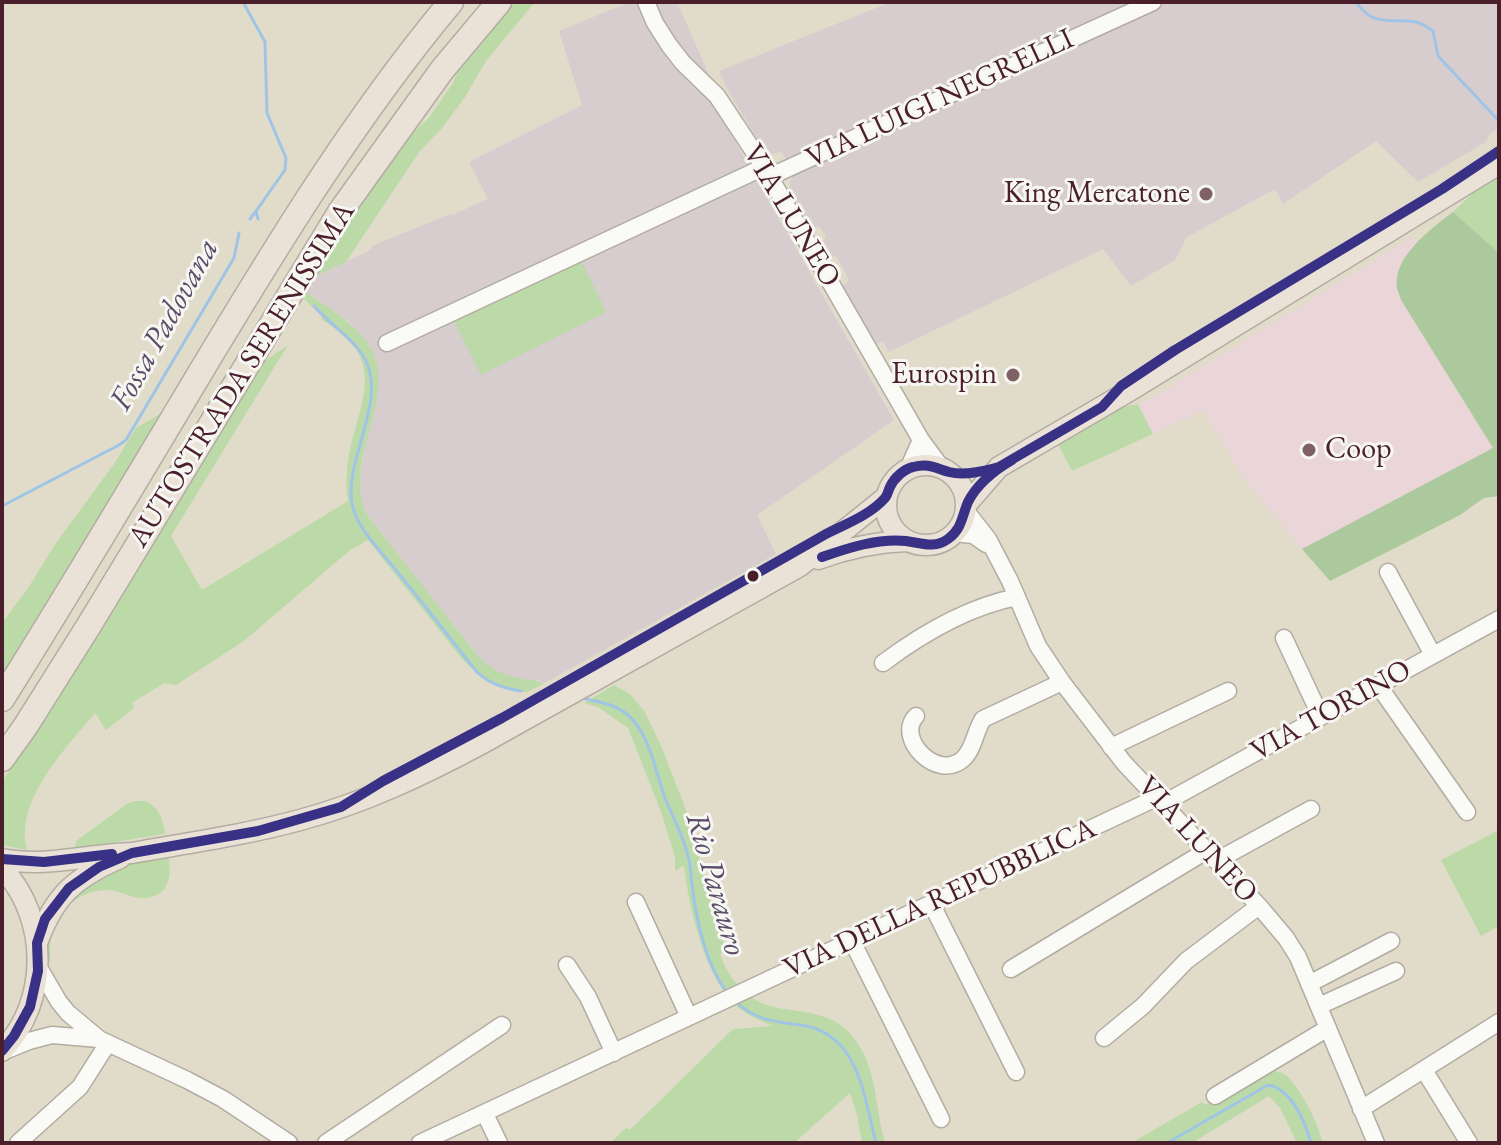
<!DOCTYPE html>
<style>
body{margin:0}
#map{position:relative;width:1501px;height:1145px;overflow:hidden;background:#e1dcca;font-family:"EB Garamond",serif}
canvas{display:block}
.frame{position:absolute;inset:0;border:4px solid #4a1f2b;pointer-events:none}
</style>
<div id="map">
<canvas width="1501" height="1145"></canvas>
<div class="frame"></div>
</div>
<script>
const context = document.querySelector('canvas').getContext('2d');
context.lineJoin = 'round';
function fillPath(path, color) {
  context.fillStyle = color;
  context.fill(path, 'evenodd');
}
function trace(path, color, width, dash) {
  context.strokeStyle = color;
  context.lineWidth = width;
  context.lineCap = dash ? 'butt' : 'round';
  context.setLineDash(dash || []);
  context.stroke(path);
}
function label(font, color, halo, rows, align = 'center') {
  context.font = font + ' "EB Garamond",serif';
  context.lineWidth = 6;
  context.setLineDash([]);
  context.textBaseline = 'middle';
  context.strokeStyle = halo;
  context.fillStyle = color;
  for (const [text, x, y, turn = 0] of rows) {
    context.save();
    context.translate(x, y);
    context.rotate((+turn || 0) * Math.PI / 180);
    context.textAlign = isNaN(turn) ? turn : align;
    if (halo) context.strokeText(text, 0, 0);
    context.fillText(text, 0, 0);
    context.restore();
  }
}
fillPath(new Path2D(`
 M1412 237 1418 241 1405 258 1397 287 1401 300 1494 448 1302 549 1243 477 1203 411 1153 434 1138 404 1160 393Z`), '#ead5d8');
fillPath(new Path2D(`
 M630 2H677L717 93 728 129 894 420 757 515 776 554 543 684 538 680 517 678 500 673 490 667 479 657 368 516 362 503 359 484 365 446 378 393 377 366 369 345 348 321 305 291 314 277 371 250 372 246 450 214 452 215 488 199 469 162 582 105 559 31Z
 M891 2H1499V128L1491 133 1486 142 1418 182 1376 141 1283 204 1275 189 1187 237 1175 260 1131 286 1103 249 889 352 883 341 874 345 841 288 849 280 836 256 824 257 819 247 826 237 819 226 808 229 789 195 790 182 793 175 782 152 767 155 729 92 719 71Z`), '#d7ccce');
fillPath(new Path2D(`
 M514 2H535L486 61 465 97 443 127 420 151 346 262 314 277 365 195 407 137 428 119 453 83 460 65Z
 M1499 175V253L1453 212 1472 194Z
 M580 258 606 312 481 375 452 317Z
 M305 291C327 307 351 320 367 342 404 394 339 459 368 516L479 657C490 667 500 674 515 677 525 680 534 678 543 684L527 692H519L495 685 481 677 462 659 368 540 349 551 244 641 176 685 164 683 132 703 134 708 106 730 95 713C66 748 14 801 27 850L2 845V782L130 582 263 362 288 345 171 536 202 590 348 501C345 483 347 463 351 445 358 414 376 377 355 348 346 336 334 327 321 319L323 317 302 297Z
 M1138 404 1153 434 1072 471 1057 442 1117 408Z
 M163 412 68 574 2 674V623L28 588 56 543 114 464 136 428Z
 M614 685 630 694 645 712 662 748 686 810 717 924 726 950 720 954C724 966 729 975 738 985 768 1019 799 1003 834 1021 845 1026 854 1038 860 1047 877 1075 876 1112 885 1143H862L857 1115 850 1093 794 1143H610L626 1128 630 1130 733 1029 773 1026C761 1021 750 1017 740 1009 705 981 689 908 684 866L675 871V857L661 812 628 728 598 707 584 703Z
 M145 801C160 808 163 819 165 834L77 848 75 846 76 841 128 803 136 801Z
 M1499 830V926L1481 936 1441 860Z
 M168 856C172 875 170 896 145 898 133 899 121 891 109 890 85 889 59 906 53 930 49 942 50 955 51 967 50 959 47 951 46 943 46 930 53 918 60 909 89 874 126 863 168 856Z
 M1271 1070C1275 1071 1281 1072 1284 1074 1296 1080 1322 1129 1322 1143H1297L1280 1108 1269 1096 1192 1143H1131L1202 1102 1206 1105Z`), '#bcdaa8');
fillPath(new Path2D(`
 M1453 212 1499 253V496L1484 498 1460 515 1330 581 1302 549 1493 448 1401 300C1400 296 1398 292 1397 288 1392 257 1432 228 1453 212Z`), '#abc99d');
trace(new Path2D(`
 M243 2 265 42 267 113 286 158 285 170 256 211 258 219
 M1356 2C1374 28 1390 18 1416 22 1422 23 1428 28 1433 31L1438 56 1499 121
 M250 219 256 211
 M314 306C328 323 349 335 362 354 391 398 344 456 352 504 356 528 385 556 400 575 426 607 451 640 477 672 490 684 503 688 521 691
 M2 506 119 445 126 440 234 258 239 233
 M582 698C598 702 615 704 628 715 650 734 655 771 665 798 673 818 685 839 689 860 691 868 691 877 692 885 696 918 706 967 728 993
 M736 1002C755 1020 775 1022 800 1025 859 1032 864 1097 876 1143
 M1167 1143 1268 1085C1292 1089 1305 1122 1311 1143`), '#a0c4e6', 3);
const minor = new Path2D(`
 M646 2 655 23 669 45 683 63 717 96 764 167 921 440 941 467
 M769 177 1153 2
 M387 343 764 167
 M908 469 921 440
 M966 511 988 539 1010 581 1038 646 1062 682 1124 763 1259 906 1286 938 1298 957 1376 1143
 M955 533 973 535 986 544
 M1388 572 1433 655
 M1284 638 1321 717
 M883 663C923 633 967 607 1017 597
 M1378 685 1467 812
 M916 716C895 738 937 782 963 759 974 749 975 731 983 719L1062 682
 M1111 747 1228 691
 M1162 804 1499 619
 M1216 861 1311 809
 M636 902 689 1017
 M931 903 1016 1072
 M851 939 941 1119
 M567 965 588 997 614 1053
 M38 966 59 1002 68 1013 98 1038
 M1011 969 1206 851
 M1309 984 1391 941
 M1319 1006 1396 971
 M1104 1038 1143 1006 1186 961 1259 906
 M2 1052 29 1041 52 1035 99 1039 187 1080 223 1099 289 1143
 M1424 1070 1469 1143
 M1215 1096 1328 1028
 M1361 1109 1499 1022
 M485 1114 499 1143
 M18 1143 80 1087 108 1043
 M326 1143 502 1025
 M420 1143 1156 798`);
const major = new Path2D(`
 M886 505a40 40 0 1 1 80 0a40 40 0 1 1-80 0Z
 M966 505 999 467 1129 391 1499 164
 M818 559C848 548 875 542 907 541
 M2 859C46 868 88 854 132 853 188 843 245 835 300 820 364 803 423 775 481 744L800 566 886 497
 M2 868C49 918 50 1001 2 1051
 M37 943C54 896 74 878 120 858`);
const highway = new Path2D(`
 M2 699C70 591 135 482 200 373 277 245 355 117 451 2
 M2 759 25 727 88 627 340 212 442 70 499 2`);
trace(minor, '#b3aca2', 19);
trace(major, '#b3aca2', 23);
trace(highway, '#b3aca2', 27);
trace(minor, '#fafaf7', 16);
trace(major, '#eae2d7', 20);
trace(highway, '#eae2d7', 24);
trace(new Path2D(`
 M822 557C848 548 878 538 906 541 922 543 934 549 948 539 962 529 962 516 968 502 977 484 995 470 1012 460
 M2 859 44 862 112 854
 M2 1051 14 1036 30 1007 38 971 37 943 45 919 69 888 99 867 132 853 258 831 341 807 383 781 502 718 826 534C846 524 870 515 885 498 888 494 888 491 890 487 894 478 904 469 913 467 929 463 935 468 949 472 965 476 984 471 999 467L1102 407 1121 386 1175 350 1442 189 1499 151`), '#393185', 10);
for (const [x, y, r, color] of [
 [1206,194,8,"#7f6163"],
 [1013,375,8,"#7f6163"],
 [1309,450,8,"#7f6163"],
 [753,576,7,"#4a1f2b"]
]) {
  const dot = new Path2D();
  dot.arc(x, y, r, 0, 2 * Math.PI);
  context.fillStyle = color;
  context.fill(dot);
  trace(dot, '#f6f6f2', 3);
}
label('30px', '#4a1f2b', '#f6f6f2', [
 ["VIA LUIGI NEGRELLI",940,99,-25],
 ["VIA LUNEO",791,216,59],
 ["AUTOSTRADA SERENISSIMA",242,375,-58],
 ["VIA TORINO",1331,711,-29],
 ["VIA LUNEO",1197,840,47],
 ["VIA DELLA REPUBBLICA",940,899,-25]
]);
label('30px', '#4a1f2b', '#f6f6f2', [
 ["King Mercatone",1190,194],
 ["Eurospin",997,375],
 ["Coop",1325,450,"left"]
], 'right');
label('italic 32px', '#5b4d67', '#f6f6f2', [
 ["Fossa Padovana",165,325,-61],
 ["Rio Parauro",715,884,74]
]);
</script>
